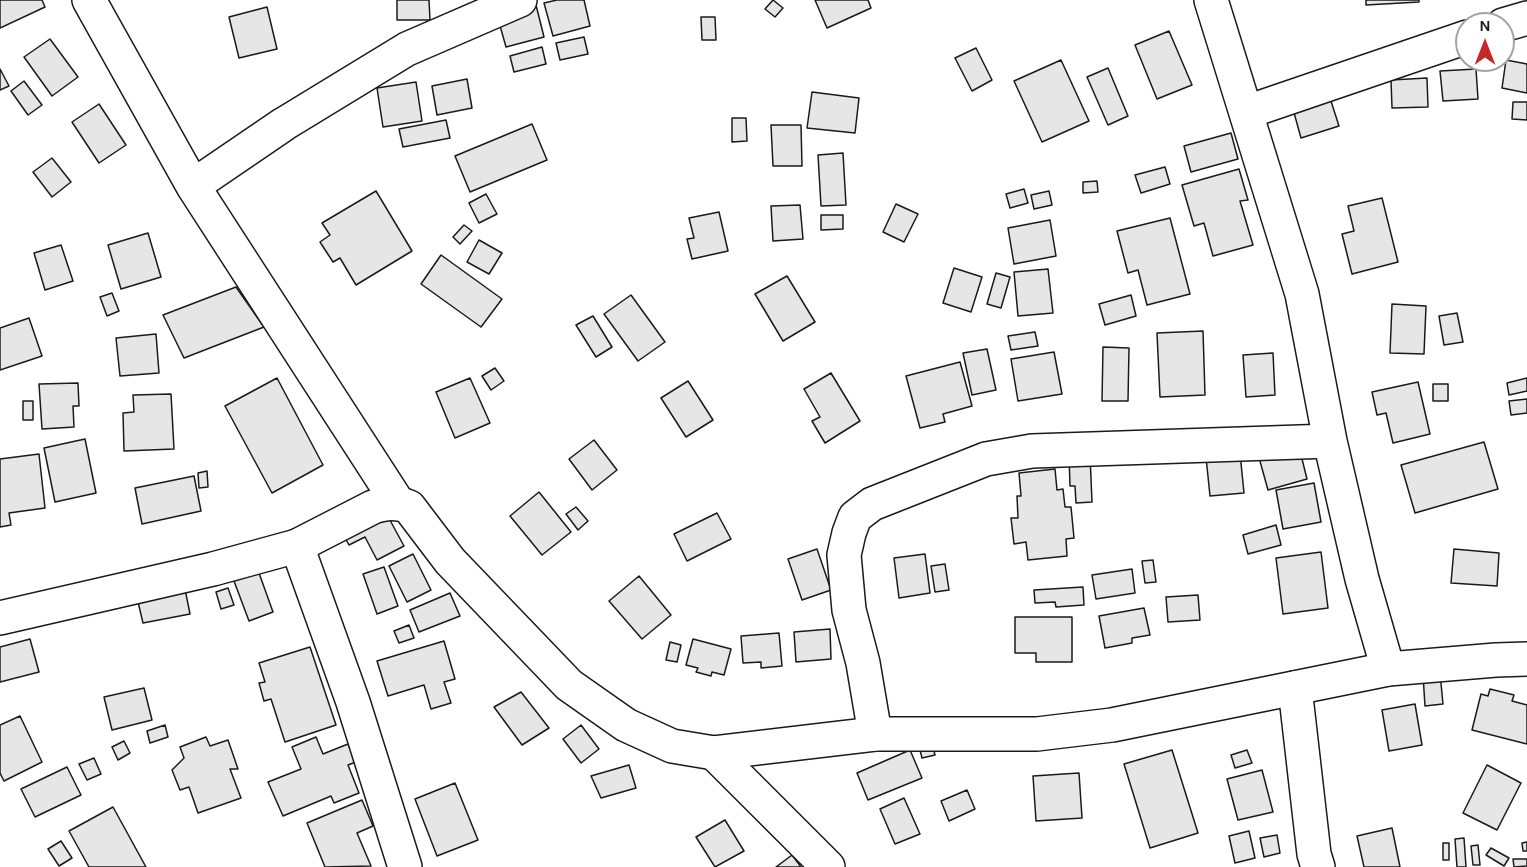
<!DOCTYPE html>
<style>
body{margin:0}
#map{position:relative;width:1527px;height:867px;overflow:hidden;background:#fff;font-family:Karla,sans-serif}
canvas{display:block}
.north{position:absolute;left:1455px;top:12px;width:60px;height:60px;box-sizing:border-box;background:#fff;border:2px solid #a3a3a3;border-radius:50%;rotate:0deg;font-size:16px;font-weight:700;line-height:24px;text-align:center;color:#1a1a1a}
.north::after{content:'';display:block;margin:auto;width:21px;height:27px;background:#c62828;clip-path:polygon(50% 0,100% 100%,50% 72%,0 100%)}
</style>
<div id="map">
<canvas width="1527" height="867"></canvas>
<div class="north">N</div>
</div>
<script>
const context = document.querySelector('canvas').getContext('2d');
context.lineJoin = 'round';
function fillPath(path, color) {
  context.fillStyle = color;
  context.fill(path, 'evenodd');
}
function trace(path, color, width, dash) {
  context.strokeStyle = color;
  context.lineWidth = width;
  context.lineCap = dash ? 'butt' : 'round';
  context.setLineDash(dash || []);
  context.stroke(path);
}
const building = new Path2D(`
 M0 0H42L45 7 0 28Z
 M397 0H429L430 20H397Z
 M557 0H584L590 26 553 36 544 3Z
 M773 0 783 8 775 17 765 9Z
 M815 0H868L871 8 827 28Z
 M1366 0H1419V2L1366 5Z
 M536 5 544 37 506 47 497 15Z
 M267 7 277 49 239 58 229 17Z
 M701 17H715L716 40H702Z
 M1169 31 1192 85 1157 99 1135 45Z
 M584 37 588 54 560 60 556 43Z
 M50 39 78 77 52 96 24 57Z
 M542 47 546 64 514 72 510 56Z
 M976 48 992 80 972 91 955 58Z
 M1061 60 1089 121 1042 142 1014 81Z
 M1506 60 1527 64V93L1502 88Z
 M1108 68 1128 116 1108 125 1087 77Z
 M0 69 9 86 0 90Z
 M1476 69 1478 99 1443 101 1440 71Z
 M1427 78 1428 107 1392 108 1391 80Z
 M467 79 472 108 437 115 432 86Z
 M24 81 42 105 28 115 11 91Z
 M416 82 422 121 383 127 377 88Z
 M812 92 859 98 855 133 807 128Z
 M1330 98 1339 126 1301 138 1293 109Z
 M1513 102H1527V120L1512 119Z
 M99 104 126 145 99 163 72 122Z
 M732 118H746L747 141 732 142Z
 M446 120 450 138 403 147 399 129Z
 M532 124 547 160 470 192 455 156Z
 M771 125H801L802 166H773Z
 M1231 133 1238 159 1191 172 1184 146Z
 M843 153 846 205 821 206 818 155Z
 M52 158 71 182 52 197 33 172Z
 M1165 167 1170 184 1141 193 1135 175Z
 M1239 169 1248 200 1240 201 1253 245 1213 256 1204 223 1194 226 1182 185Z
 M1097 181 1098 192 1083 193V182Z
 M1024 189 1028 203 1010 208 1006 194Z
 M376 191 412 251 356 285 340 258 333 262 320 242 330 235 322 223Z
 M1049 191 1052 205 1034 209 1031 195Z
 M486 194 497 214 479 223 469 203Z
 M1382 198 1398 262 1352 274 1342 234 1354 231 1348 206Z
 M896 204 918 214 904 242 883 232Z
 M800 205 803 239 773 241 771 206Z
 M719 212 728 251 692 259 687 239 694 238 689 218Z
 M821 215H843V229L821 230Z
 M1170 218 1190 294 1147 305 1138 270 1128 273 1117 231Z
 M1050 220 1056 256 1014 264 1008 228Z
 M464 225 472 231 460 244 453 237Z
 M148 233 161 277 121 289 108 245Z
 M479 240 502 253 489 274 467 262Z
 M61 245 73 281 45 290 34 253Z
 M441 255 502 299 481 327 421 284Z
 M954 268 982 277 971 312 943 303Z
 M1048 269 1053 313 1018 316 1014 272Z
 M996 273 1010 277 1001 308 987 304Z
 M787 276 815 322 783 341 755 294Z
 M236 287 264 327 184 358 163 315Z
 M112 293 119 311 107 316 100 297Z
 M631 295 665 342 638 361 604 314Z
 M1131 295 1136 316 1105 325 1099 304Z
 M1392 304 1426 306 1424 354 1390 353Z
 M1457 313 1463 342 1444 345 1439 316Z
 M593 316 612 347 596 357 576 325Z
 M29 318 42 356 0 370V328Z
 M1203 331 1205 395 1160 397 1157 333Z
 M1035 332 1038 346 1011 350 1008 336Z
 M156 334 159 373 120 376 116 338Z
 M1103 347 1129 348 1128 401H1102Z
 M987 349 996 390 972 395 963 353Z
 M1054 352 1062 394 1018 401 1011 359Z
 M1273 353 1275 395 1246 397 1243 355Z
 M960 362 972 406 943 414 945 422 920 428 906 376Z
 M495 368 504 381 491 390 482 376Z
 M831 373 860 421 825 443 812 421 820 417 804 389Z
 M277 378 323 465 272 493 225 406Z
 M470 378 490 423 455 438 436 392Z
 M1527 378V391L1509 395 1507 383Z
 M688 381 713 420 686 437 661 398Z
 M1418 382 1430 434 1393 443 1386 413 1377 415 1372 392Z
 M78 383 79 406H73L74 427 42 429 39 384Z
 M1433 384H1448V401H1433Z
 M171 394 174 449 124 451 123 413 134 412 133 395Z
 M1527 399V413L1511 415 1509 401Z
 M23 401H33V420H23Z
 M85 439 96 493 55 502 44 448Z
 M594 440 617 470 592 490 569 459Z
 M1484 442 1498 489 1415 513 1401 465Z
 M1298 443 1307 479 1268 490 1258 454Z
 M1240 453 1244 493 1210 496 1206 457Z
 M39 454 45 508 9 513 11 525 0 527V459Z
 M1090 455 1092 502 1076 503 1075 486H1070L1069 456Z
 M1055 469 1057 490 1063 489 1065 507H1071L1074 538 1066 539 1067 556 1028 560 1026 542 1014 544 1011 518H1018L1017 496H1021L1019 473Z
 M207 471 208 487 199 488 198 473Z
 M194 476 201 511 142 524 135 488Z
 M1314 483 1321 522 1283 529 1276 490Z
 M539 492 571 532 542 555 510 516Z
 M576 507 588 521 578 530 566 514Z
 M385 511 404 546 377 560 365 537 349 545 343 534Z
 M717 513 731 539 687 561 674 534Z
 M1276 525 1281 545 1248 554 1243 535Z
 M817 549 831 590 802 600 788 559Z
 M1454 549 1499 553 1497 586 1451 583Z
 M1321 552 1328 608 1283 614 1276 558Z
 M413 554 431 590 407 602 389 566Z
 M925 554 930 593 899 598 894 558Z
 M1153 560 1156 582 1145 583 1142 561Z
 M945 564 949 590 935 592 931 566Z
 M384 567 398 606 377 614 363 574Z
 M1132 569 1135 593 1096 599 1092 575Z
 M259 573 273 612 249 621 234 581Z
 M639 576 671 615 642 639 609 601Z
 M183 579 190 614 143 623 135 589Z
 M1083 587 1084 605 1056 607 1055 602 1035 603 1034 590Z
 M228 588 234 605 221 609 216 592Z
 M450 593 460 616 419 632 410 610Z
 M1198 595 1200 620 1168 622 1166 597Z
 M1144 608 1150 635 1132 638V643L1105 648 1099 616Z
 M1015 617H1072V662H1036V653H1015Z
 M409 625 414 638 399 643 394 631Z
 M830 629 831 659 796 662 794 632Z
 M779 633 782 666 761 668V662L743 663 741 636Z
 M30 639 39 672 0 682V647Z
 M693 639 731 649 724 675 712 672 711 676 696 672 698 668 686 665Z
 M444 641 455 679 444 682 451 703 431 709 424 685 388 696 377 661Z
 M670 642 681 645 677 662 666 660Z
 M310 647 336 725 285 742 271 699 264 701 259 683 265 682 259 663Z
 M1440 673 1443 704 1425 706 1423 675Z
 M144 688 152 720 112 730 104 697Z
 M1490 689 1514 695 1512 701 1527 705V744L1472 730 1481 694 1488 696Z
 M521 692 549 728 522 745 494 707Z
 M1415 704 1422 745 1389 751 1382 710Z
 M20 716 42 762 4 781 0 773V725Z
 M165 725 168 737 150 743 147 731Z
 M581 725 599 749 581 763 563 739Z
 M206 737 210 746 228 740 238 769H230L241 798 198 813 189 787 180 790 172 770 184 758 180 747Z
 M316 737 323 754 348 744 356 762 348 765 359 793 334 803 331 796 283 816 268 782 301 769 292 747Z
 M931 739 935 755 922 758 918 742Z
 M124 741 130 753 118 760 112 747Z
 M910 750 922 778 868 800 857 773Z
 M1172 750 1198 833 1150 848 1124 764Z
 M1247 750 1252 763 1235 768 1231 755Z
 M94 758 101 774 87 780 79 764Z
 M629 765 636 788 601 798 591 776Z
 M1487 765 1521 783 1497 830 1463 813Z
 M67 767 81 795 35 817 21 789Z
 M1262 770 1273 812 1238 820 1227 779Z
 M1079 773 1082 818 1036 821 1033 776Z
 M455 783 478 840 437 856 415 799Z
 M967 790 975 809 949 821 941 801Z
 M904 798 920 834 895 844 880 809Z
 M362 800 373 826 357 833 371 866 325 867 307 823Z
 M113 807 146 867H89L69 831Z
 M725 820 744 851 715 867 696 837Z
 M1392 828 1400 867H1364L1357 836Z
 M1249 831 1255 858 1235 863 1229 836Z
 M1277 835 1280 853 1264 857 1260 838Z
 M1464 838 1466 867H1457L1455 839Z
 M61 841 72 858 59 866 48 849Z
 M1527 842V851H1523L1522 843Z
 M1443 843H1449V860H1443Z
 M1478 845 1480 865H1473L1471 846Z
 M1491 848 1509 858 1504 866 1486 855Z
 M792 855 801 867H776Z
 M1513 859H1527V866L1514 867Z`);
fillPath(building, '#e6e6e6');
trace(building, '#1a1a1a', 1.5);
const street = new Path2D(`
 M89 0 193 186 398 503
 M1211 0 1302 294 1330 441 1362 579 1388 669
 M1503 25 1527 18
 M1247 112 1467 37
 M193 186 284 124 407 49 520 0
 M297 546 353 702 405 867
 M1295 688 1314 854 1318 867
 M875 734 863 663 849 610 844 555 849 533 855 517 872 504 986 459 1032 451 1330 441
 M714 753 828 867`);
const secondary = new Path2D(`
 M0 618 213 569 297 546 373 507C386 503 396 502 409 507L450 561 569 685 626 725 672 746 714 753 875 734H1037L1112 725 1388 669 1496 660 1527 659`);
trace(street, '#1a1a1a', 36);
trace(secondary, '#1a1a1a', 36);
trace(street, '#fff', 33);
trace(secondary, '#fff', 33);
</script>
